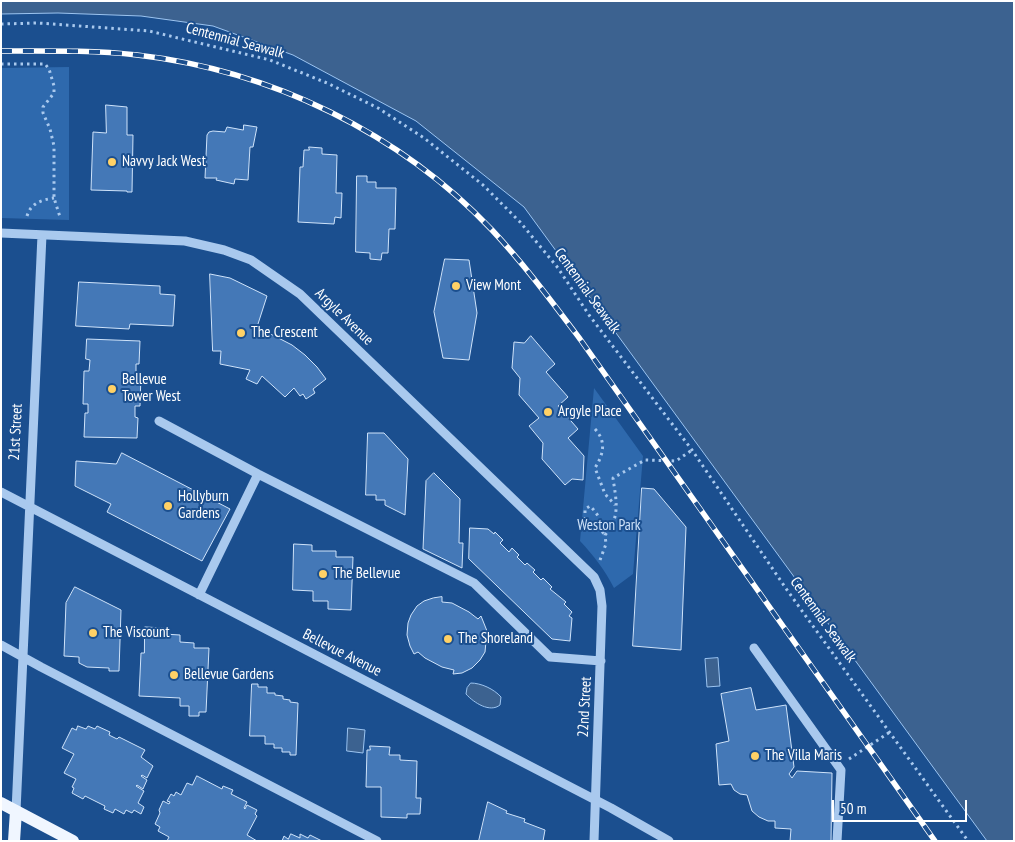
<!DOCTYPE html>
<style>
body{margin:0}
#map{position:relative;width:1015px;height:842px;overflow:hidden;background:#1b4f8f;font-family:"PT Sans Narrow",sans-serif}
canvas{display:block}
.frame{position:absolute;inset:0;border:2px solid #fff;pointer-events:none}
.scale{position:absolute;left:832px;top:800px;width:135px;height:22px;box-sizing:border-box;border:2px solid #fff;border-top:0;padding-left:6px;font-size:15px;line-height:18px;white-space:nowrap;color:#fff;-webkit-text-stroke:4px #1b4f8f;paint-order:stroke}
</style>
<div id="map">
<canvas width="1015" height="842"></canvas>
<div class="frame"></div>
<div class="scale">50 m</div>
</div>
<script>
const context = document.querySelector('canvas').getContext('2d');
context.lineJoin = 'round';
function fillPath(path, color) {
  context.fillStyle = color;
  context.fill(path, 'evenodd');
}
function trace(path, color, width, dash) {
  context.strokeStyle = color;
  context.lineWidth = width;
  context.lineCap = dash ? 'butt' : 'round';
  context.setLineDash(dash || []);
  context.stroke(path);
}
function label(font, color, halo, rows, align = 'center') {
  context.font = font + ' "PT Sans Narrow",sans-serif';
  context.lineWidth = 4;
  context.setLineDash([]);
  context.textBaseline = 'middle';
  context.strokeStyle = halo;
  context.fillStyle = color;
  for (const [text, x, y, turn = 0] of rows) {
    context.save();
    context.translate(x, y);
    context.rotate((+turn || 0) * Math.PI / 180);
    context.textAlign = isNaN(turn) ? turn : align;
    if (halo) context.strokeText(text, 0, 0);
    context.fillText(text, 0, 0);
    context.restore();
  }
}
fillPath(new Path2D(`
 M69 67V220L1 218V68Z
 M594 388 643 456 633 574 614 588C605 570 594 556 580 541Z`), '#2e69ad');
const water = new Path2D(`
 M1 1H1014V841H987L524 207 416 121 293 55 213 26 141 16 58 13 1 14Z
 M718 658 720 686 707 687 705 659Z
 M471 683C481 683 494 689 501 697L500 705C490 713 474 703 466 694L467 688Z
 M348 728 365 730 363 753 347 751Z`);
fillPath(water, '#3c6290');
trace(water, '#9cc4f0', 1);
const building = new Path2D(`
 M106 105 127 107V135H133L132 192H127V191L91 190 93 132 106 133Z
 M244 125 257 127 253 147H250L248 180 235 179 234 184 216 180 217 178H205L207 135 209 132 213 131 225 132 227 127 243 130Z
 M309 147 322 148V154L337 155 336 193H342L341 218 335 217 334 224 298 222 300 167H303L304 150H309Z
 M357 176H367V182H376V188H396L395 229H389L388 253H382L381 260 370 259V253L356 252Z
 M445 259 469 260 477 313 469 360 443 358 434 312Z
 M210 274 230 278 267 296 257 327 292 345 305 355 317 367 326 379 313 389 315 393 306 399 303 394 300 396 294 388 285 397 262 376 257 384 246 379 250 370 220 364 221 351H213Z
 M79 282 160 286V294L175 295 173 326 130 324 129 329 76 326Z
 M531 336 555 364 546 372 568 397 558 406 578 429 568 438 584 456 583 480 572 479 565 485 542 459 543 443 529 426 539 418 519 395 520 378 512 368 514 342 524 343Z
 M87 339 140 341 139 364H136V374H141L140 406H135V417L138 418 137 438 84 437 85 413H88V404H83L84 371H89L90 360 86 359Z
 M368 433H384L408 459 405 515 385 505V500H376V495H366Z
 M122 453 230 509 202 561 107 512 111 504 75 486 76 461 116 464Z
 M434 473 460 499 459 543H463L462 568 423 549 426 481Z
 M642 488 654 489 686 527 681 650 633 646Z
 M470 528 488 529 494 534 495 532 503 540 500 543 509 552 512 548 519 555 517 557 525 565 527 563 535 570 533 572 541 580 543 578 552 587 550 589 566 602 564 604 572 612 569 616 572 618 570 641 552 639 469 559Z
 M294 544 312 545V551H336V557H353L351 610 328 609V601H313V591L293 590Z
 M75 587 121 610 119 671H109V668L87 667 79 663V657L64 656 66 603Z
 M442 597V602L452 603 469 612 478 619 481 616 487 631 485 652 480 660 472 668 462 673 453 674 454 670 442 667 425 658 418 652 414 654 410 646 407 635 408 623 411 615 417 606 424 601 433 598Z
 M145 627 164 628V634L180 635V642L194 643V648H209L206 712H199V716H189V706H180V698L139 696 141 653H144Z
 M252 684H258V687H267V693H275V695L283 696V699L290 700V702L298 703 296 755H290V752H282V748H274V744H265V736H250Z
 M751 688 756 710 786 705 794 767 789 774 792 778 797 771 832 773 831 841H790L791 829 775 828V821H768L759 817 752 811 747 795 740 794 734 790 731 784 719 785 716 744 729 741 721 694Z
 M78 726 86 729 88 726 95 729 97 726 110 732 109 735 117 739 119 737 145 750 141 757 153 766 147 778 142 775 141 776 147 780 143 789 137 785 136 786 144 791 138 803 144 807 141 814 134 810 132 813 126 810 124 814 115 809 113 813 104 809 105 806 85 796 83 799 72 793 74 788 72 787 76 779 64 773 74 754 62 748 72 728 76 730Z
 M370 746 390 747 389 755H400V760L417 761 416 798H421L420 814H407V818L381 817V787H366L367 750H370Z
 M197 776 222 789 223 786 233 790 231 794 247 802 244 808 245 809 247 805 257 810 255 814 257 816 247 835 257 841H167L169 837 158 831 160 827 155 824 160 813 159 810 163 801 169 804 170 802 167 801 171 794 174 796 176 792 181 795 187 783 192 785Z
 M488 802 507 811 506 813 525 819 524 822 545 830 543 841H479Z
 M291 834 300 838V834L308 838 310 835 322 841H282L284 836 288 839Z`);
fillPath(building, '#4478b7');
trace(building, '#cfe3fa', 1);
trace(new Path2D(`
 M1 24 38 23 149 31 270 60 327 83 378 108 424 138 483 185 520 222 558 268 589 315 692 450 787 590 968 841
 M1 64H45L49 69 54 86V93L43 107V113L50 129 54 146V198L60 217
 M27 216C31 203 41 200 54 198
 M595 429C607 442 603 455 595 468L605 494 615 505
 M599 528C602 519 596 512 590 506L585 509V522L592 528H599L605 535
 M600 560 606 544 605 535C621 517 616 500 613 478L645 460 676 461 692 450
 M849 759 890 732`), '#a9c9ee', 3, [2.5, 4]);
trace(new Path2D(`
 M1 233 185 241 224 250 251 260 300 294 594 577 600 590 602 606 594 841
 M159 421 258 474 474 583 550 657 601 661
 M1 492 611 808 669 841
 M199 595 258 474
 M1 645 41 667 377 841
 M754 648 841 770 837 841
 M16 811 42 235`), '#a9c9ee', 9);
trace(new Path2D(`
 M1 803 73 841
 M14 841 16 811`), '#f0f6ff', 12);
const rail = new Path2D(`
 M1 51C46 51 92 50 137 55 270 70 400 133 492 230 524 264 552 302 580 339L935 841`);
trace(rail, '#fff', 5.5);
trace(rail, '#1b4f8f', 4, [11]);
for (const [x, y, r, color] of [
 [112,162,5,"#ffd166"],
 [456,286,5,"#ffd166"],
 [241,333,5,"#ffd166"],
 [112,389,5,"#ffd166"],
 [548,412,5,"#ffd166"],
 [168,506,5,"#ffd166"],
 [323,574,5,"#ffd166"],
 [93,633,5,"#ffd166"],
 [448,639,5,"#ffd166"],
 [174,675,5,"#ffd166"],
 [755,756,5,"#ffd166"]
]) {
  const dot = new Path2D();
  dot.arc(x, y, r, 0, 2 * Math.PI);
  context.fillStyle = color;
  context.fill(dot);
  trace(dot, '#1b4f8f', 2);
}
label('15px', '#fff', '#1b4f8f', [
 ["Centennial Seawalk",235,41,15],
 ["Centennial Seawalk",587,291,54],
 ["Argyle Avenue",344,317,44],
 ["21st Street",16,432,-87],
 ["Centennial Seawalk",823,620,54],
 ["Bellevue Avenue",342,653,27],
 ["22nd Street",585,707,-87]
]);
label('15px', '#fff', '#1b4f8f', [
 ["Navvy Jack West",122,162],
 ["View Mont",466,286],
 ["The Crescent",251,333],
 ["Bellevue",122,380],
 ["Tower West",122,397],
 ["Argyle Place",558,412],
 ["Hollyburn",178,497],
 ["Gardens",178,514],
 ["The Bellevue",333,574],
 ["The Viscount",103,633],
 ["The Shoreland",458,639],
 ["Bellevue Gardens",184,675],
 ["The Villa Maris",765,756]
], 'left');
label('15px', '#cfe3fa', '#1b4f8f', [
 ["Weston Park",609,526]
]);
</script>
